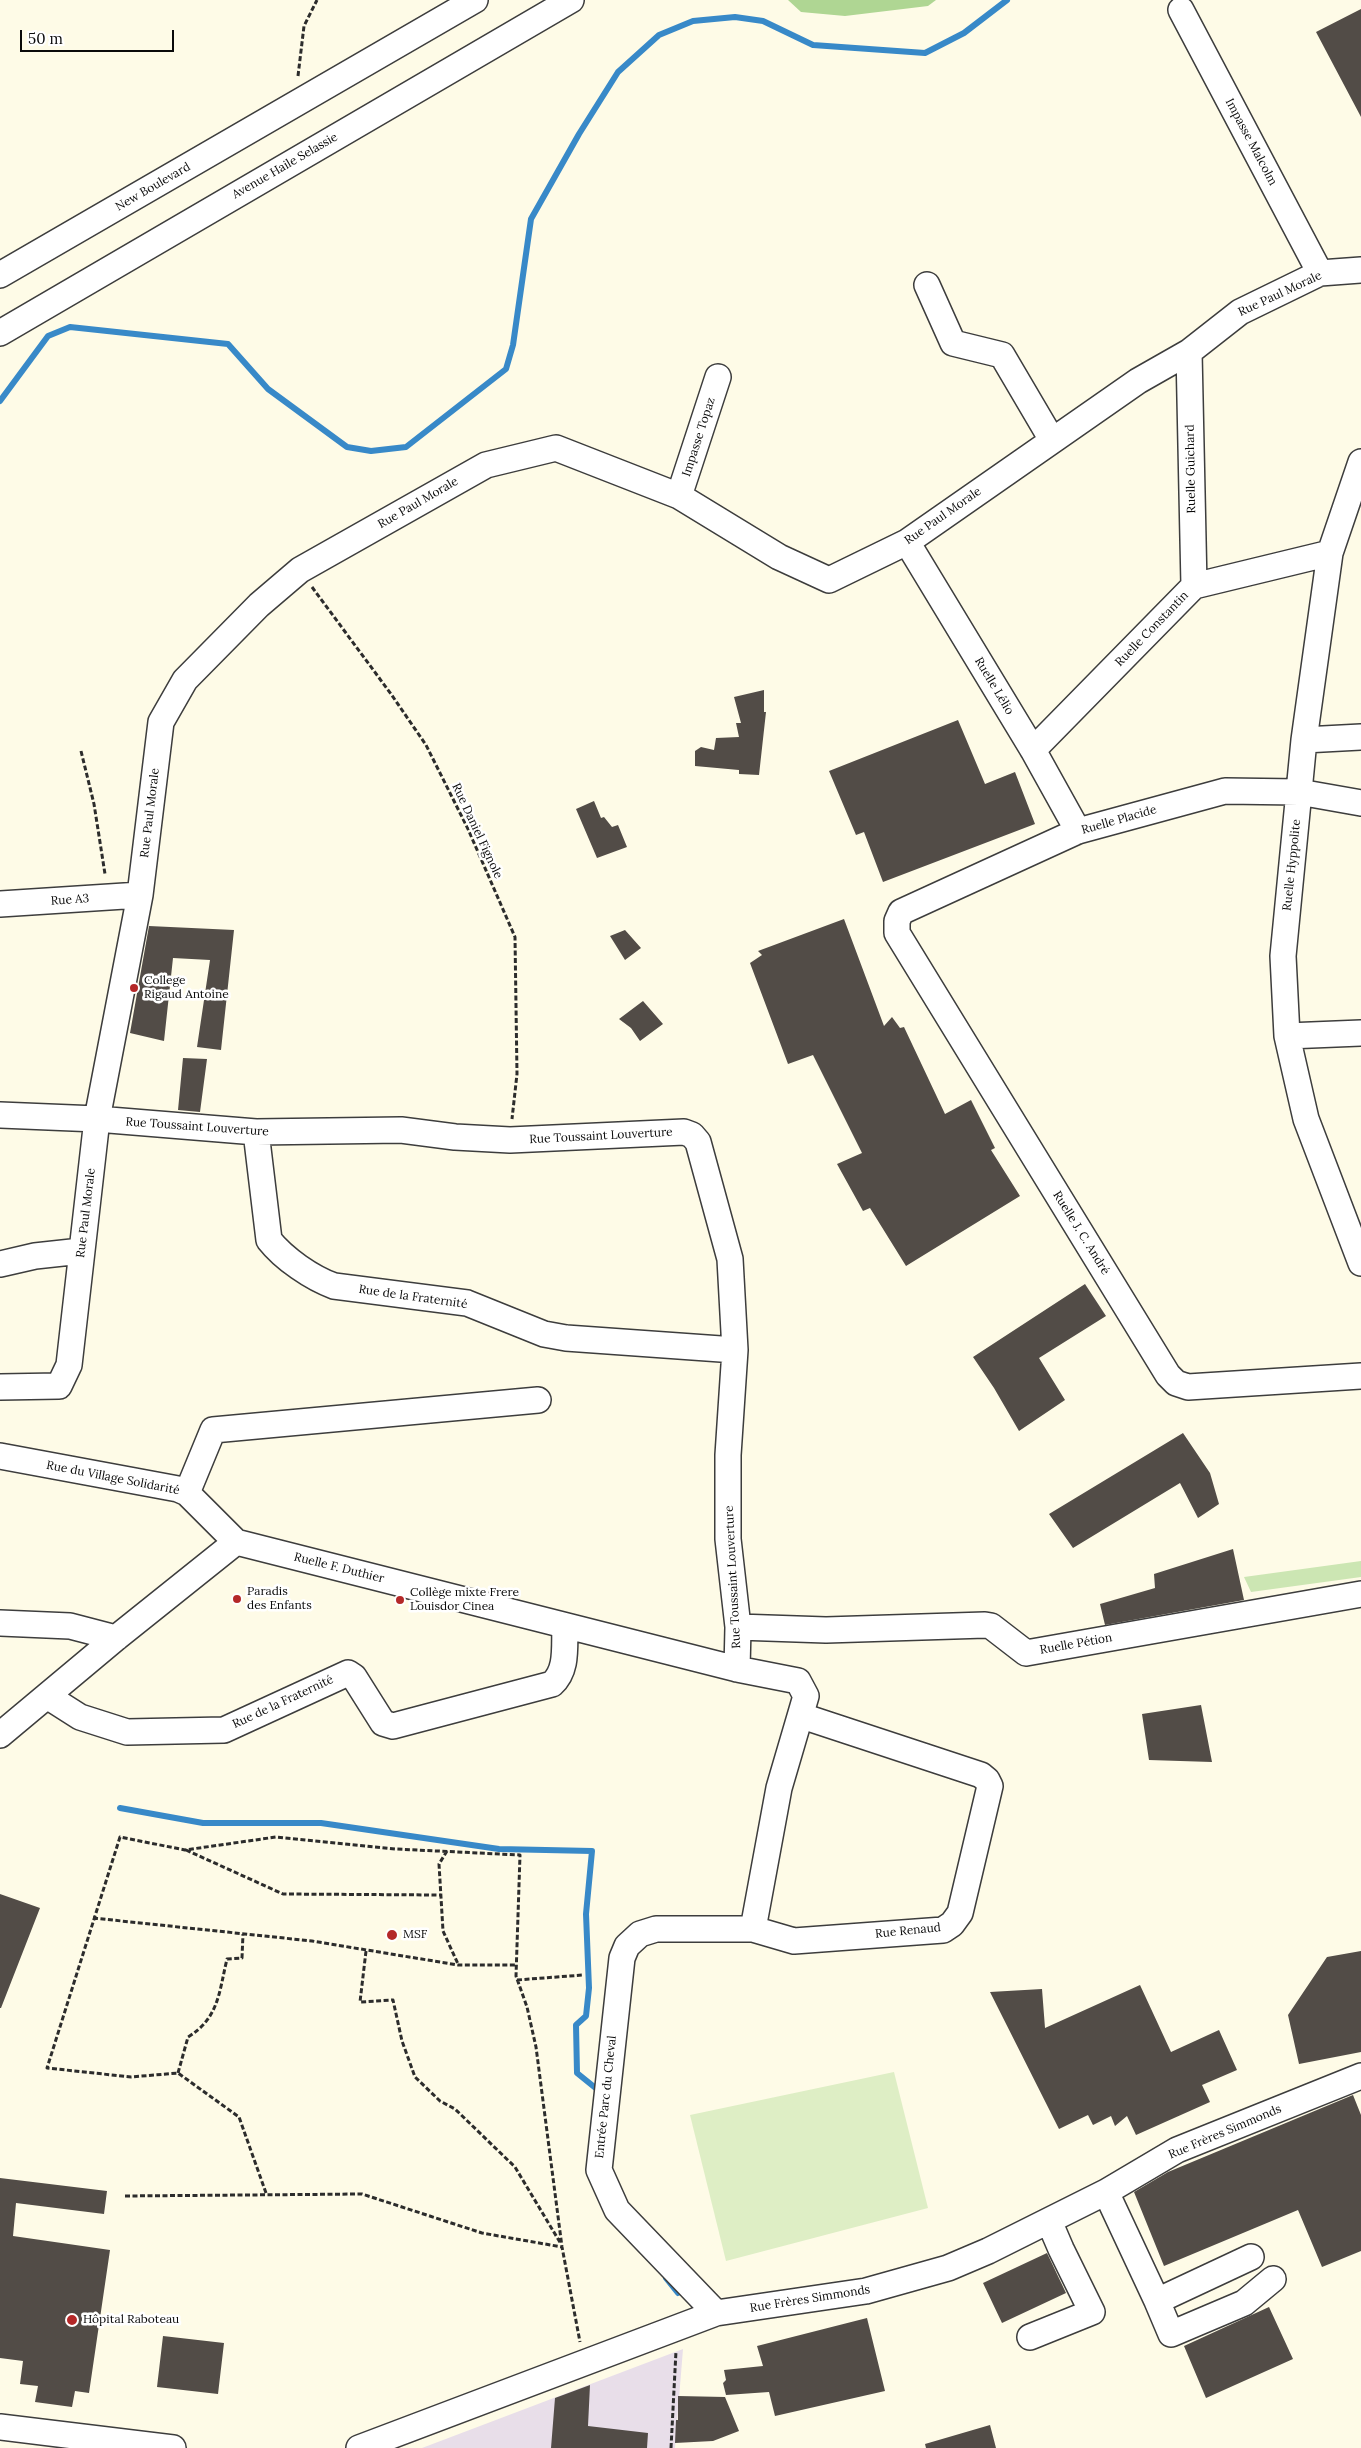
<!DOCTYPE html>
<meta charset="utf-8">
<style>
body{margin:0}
#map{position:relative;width:1361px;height:2448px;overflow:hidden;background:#fefbe7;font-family:Lora,serif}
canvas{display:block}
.scale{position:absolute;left:20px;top:30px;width:154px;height:22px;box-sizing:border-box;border:2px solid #0a0a0a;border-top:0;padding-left:6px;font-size:15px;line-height:18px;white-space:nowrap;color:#0a0a0a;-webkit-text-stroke:4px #fff;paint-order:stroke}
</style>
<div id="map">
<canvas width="1361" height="2448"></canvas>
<div class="scale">50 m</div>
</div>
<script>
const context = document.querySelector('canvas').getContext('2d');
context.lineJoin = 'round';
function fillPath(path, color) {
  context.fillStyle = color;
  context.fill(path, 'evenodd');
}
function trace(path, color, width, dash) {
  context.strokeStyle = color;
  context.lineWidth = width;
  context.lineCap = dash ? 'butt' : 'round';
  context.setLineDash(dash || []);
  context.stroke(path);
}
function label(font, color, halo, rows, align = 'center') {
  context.font = font + ' Lora,serif';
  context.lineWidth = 5;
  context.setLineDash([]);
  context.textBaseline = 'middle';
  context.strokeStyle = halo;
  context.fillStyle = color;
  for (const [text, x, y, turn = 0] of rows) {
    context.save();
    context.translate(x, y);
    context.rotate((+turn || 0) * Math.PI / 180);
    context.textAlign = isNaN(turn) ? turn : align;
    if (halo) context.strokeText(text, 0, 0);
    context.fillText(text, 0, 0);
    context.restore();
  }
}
fillPath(new Path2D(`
 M683 2349 675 2448H422Z`), '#e8dee9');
fillPath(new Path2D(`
 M1361 1561V1577L1251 1592 1244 1577Z`), '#cce6b3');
fillPath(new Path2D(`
 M788 0H936L928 6 845 16 801 12Z`), '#afd693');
fillPath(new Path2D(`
 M894 2072 928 2208 726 2261 690 2115Z`), '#deeec5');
trace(new Path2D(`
 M0 401 48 336 70 327 228 344 268 389 347 447 371 451 406 447 506 369 513 345 531 219 579 134 618 72 659 35 693 21 735 17 763 21 813 45 925 53 964 33 1007 0
 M120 1808 203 1823H321L499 1849 592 1851 586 1914 589 1988 586 2016 576 2025 577 2073 598 2090V2093
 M666 2278 678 2293`), '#3889c8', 6);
fillPath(new Path2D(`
 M1361 9V117L1316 32Z
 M764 690V712H766L759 775 739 774V770L695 766V751L701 747 714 750 716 738 739 737 736 723H741L734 697Z
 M958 720 985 784 1015 772 1035 824 883 882 864 832 856 835 829 771Z
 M594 801 601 818 604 817 612 827 618 825 627 847 597 858 576 809Z
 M844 919 884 1026 892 1017 900 1028 904 1027 945 1114 971 1100 995 1148 991 1150 1020 1196 906 1266 870 1208 863 1211 837 1164 862 1153 813 1055 788 1064 750 963 762 955 758 951Z
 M149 926 234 930 221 1050 197 1047 210 960 173 958 164 1041 130 1033Z
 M625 930 641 948 625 960 610 936Z
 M643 1001 663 1024 640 1041 631 1028 619 1019Z
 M183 1058 207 1059 200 1112 178 1110Z
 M1085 1284 1106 1316 1039 1358 1065 1400 1019 1431 994 1388 973 1357Z
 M1183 1433 1210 1473 1219 1504 1198 1518 1180 1483 1073 1548 1049 1514Z
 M1233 1549 1244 1600 1105 1625 1100 1604 1155 1588 1154 1574Z
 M1201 1705 1212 1762 1149 1760 1142 1714Z
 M0 1894 40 1908 1 2008H0Z
 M1361 1951V2052L1299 2064 1288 2015 1327 1957Z
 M1140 1985 1171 2052 1219 2030 1237 2070 1202 2085 1210 2102 1136 2135 1127 2116 1115 2126 1111 2116 1093 2125 1088 2115 1059 2129 990 1992 1042 1989 1045 2028Z
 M1353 2095 1361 2115V2251L1322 2267 1298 2210 1164 2266 1134 2192 1168 2172Z
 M0 2178 107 2191 104 2214 16 2203 13 2236 110 2250 89 2393 75 2391 72 2407 35 2402 38 2386 20 2384 23 2361 0 2358Z
 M1047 2253 1066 2293 1002 2323 983 2283Z
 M1269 2307 1293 2359 1206 2398 1184 2346Z
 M867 2318 885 2391 775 2416 769 2392 726 2395 723 2383 726 2380 724 2370 763 2366 757 2346Z
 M163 2336 224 2343 218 2394 157 2387Z
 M590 2385 588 2426 648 2433 647 2448H551L555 2398Z
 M678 2396 725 2397 739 2431 713 2441 675 2443 676 2420H678Z
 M990 2425 996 2448H926L925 2444Z`), '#524c47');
const minor = new Path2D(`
 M1181 10 1320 273
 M0 275 475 0
 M927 285 953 343 1002 355 1052 440
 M0 333 571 0
 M1189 352 1194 586
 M1361 462 1330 553 1304 740 1283 956 1287 1036 1306 1119 1361 1263
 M679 496 718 377
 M907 542 1033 750 1078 831
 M1304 740 1361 737
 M1033 750 1194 586 1330 553
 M1361 803 1299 792 1225 791 1078 831 901 912 897 921V933L1168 1375 1176 1383 1188 1387 1361 1376
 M0 904 140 895
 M1287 1036 1361 1033
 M0 1115 97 1119 256 1132 401 1130 455 1137 510 1140 684 1132 692 1135 698 1142 730 1259 735 1350 728 1455V1539L738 1627 737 1669
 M256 1132 269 1240C284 1259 312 1278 334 1286L467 1303 544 1334 566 1338 735 1350
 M0 1264 35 1256 81 1251
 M0 1387 59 1386 69 1365 97 1119 140 895 161 722 185 680 259 605 300 570 486 465 556 448 679 496 779 557 829 580 907 542 1138 381 1189 352 1240 312 1320 273 1361 270
 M0 1456 178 1489 187 1493 236 1542
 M187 1493 213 1430 538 1400
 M0 1623 70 1626 116 1638
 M738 1627 826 1630 985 1625 991 1626 1026 1653 1361 1594
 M47 1696 80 1717 127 1732 224 1730 348 1673 354 1677 383 1723 393 1726 552 1684C568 1670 564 1646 565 1626
 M0 1735 116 1638 236 1542 737 1669 798 1681 806 1696 779 1788 753 1929
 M1106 2192 1157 2301 1251 2257
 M1157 2301 1171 2334 1244 2303 1273 2279
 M716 2313 617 2210 599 2170 622 1958 627 1946 640 1934 656 1929H753L794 1941 943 1930 952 1924 960 1913 990 1786 987 1780 981 1775 802 1716
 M1030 2337 1092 2312 1061 2249 1049 2221
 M0 2427 173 2448
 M359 2448 716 2313 866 2291 948 2268 988 2251 1106 2192 1177 2150 1361 2076`);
trace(minor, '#3d3d3d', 28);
trace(new Path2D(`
 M298 76 304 26 317 0
 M312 587 391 694 426 745 468 829 515 937 517 1074 512 1119
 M81 751 94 804 105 874
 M186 1850 283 1894 441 1895
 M447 1851 439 1864 443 1931 458 1964
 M93 1918 312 1941 458 1965H515
 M366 1951 360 2002 393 2000 402 2041 415 2077 440 2101 455 2109 515 2167 561 2244
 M517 1980 583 1975
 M178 2073 188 2037C219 2018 219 1992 227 1959L242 1958 243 1934
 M266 2193 239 2117 178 2073 131 2077 47 2068 120 1837 185 1850 276 1837 396 1849 520 1855 516 1976 527 2007 536 2047 562 2247 580 2342
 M125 2196 362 2194 482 2233 562 2247
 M671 2448 676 2351`), '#2c2c2c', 3, [5, 2.5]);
trace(minor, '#fff', 25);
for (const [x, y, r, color] of [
 [134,988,5,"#b42828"],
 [237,1599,5,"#b42828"],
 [400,1600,5,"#b42828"],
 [392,1935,6,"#b42828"],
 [72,2320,6,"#b42828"]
]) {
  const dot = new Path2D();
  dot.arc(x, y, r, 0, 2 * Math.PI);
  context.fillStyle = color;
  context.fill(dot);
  trace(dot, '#fff', 2);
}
label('12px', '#0a0a0a', '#fff', [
 ["Impasse Malcolm",1251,142,62],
 ["Avenue Haile Selassie",285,166,-30],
 ["New Boulevard",153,187,-30],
 ["Rue Paul Morale",1280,294,-25],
 ["Impasse Topaz",699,437,-72],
 ["Ruelle Guichard",1191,469,-91],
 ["Rue Paul Morale",418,503,-30],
 ["Rue Paul Morale",943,516,-35],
 ["Ruelle Constantin",1152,629,-46],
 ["Ruelle Lélio",994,686,59],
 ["Rue Paul Morale",150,813,-83],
 ["Ruelle Placide",1119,820,-16],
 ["Rue Daniel Fignole",477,831,65],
 ["Ruelle Hyppolite",1292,865,-84],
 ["Rue A3",70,900,-4],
 ["Rue Toussaint Louverture",197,1127,4],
 ["Rue Toussaint Louverture",601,1136,-3],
 ["Rue Paul Morale",86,1213,-83],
 ["Ruelle J. C. André",1081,1233,58],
 ["Rue de la Fraternité",413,1297,8],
 ["Rue du Village Solidarité",113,1478,11],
 ["Ruelle F. Duthier",339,1568,14],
 ["Rue Toussaint Louverture",733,1577,-93],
 ["Ruelle Pétion",1076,1644,-10],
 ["Rue de la Fraternité",283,1702,-25],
 ["Rue Renaud",908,1931,-6],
 ["Entrée Parc du Cheval",606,2097,-84],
 ["Rue Frères Simmonds",1225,2132,-23],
 ["Rue Frères Simmonds",810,2299,-9]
]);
label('12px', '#0a0a0a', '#fff', [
 ["College",144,981],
 ["Rigaud Antoine",144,995],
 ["Paradis",247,1592],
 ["des Enfants",247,1606],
 ["Collège mixte Frere",410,1593],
 ["Louisdor Cinea",410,1607],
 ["MSF",403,1935],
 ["Hôpital Raboteau",83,2320]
], 'left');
</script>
